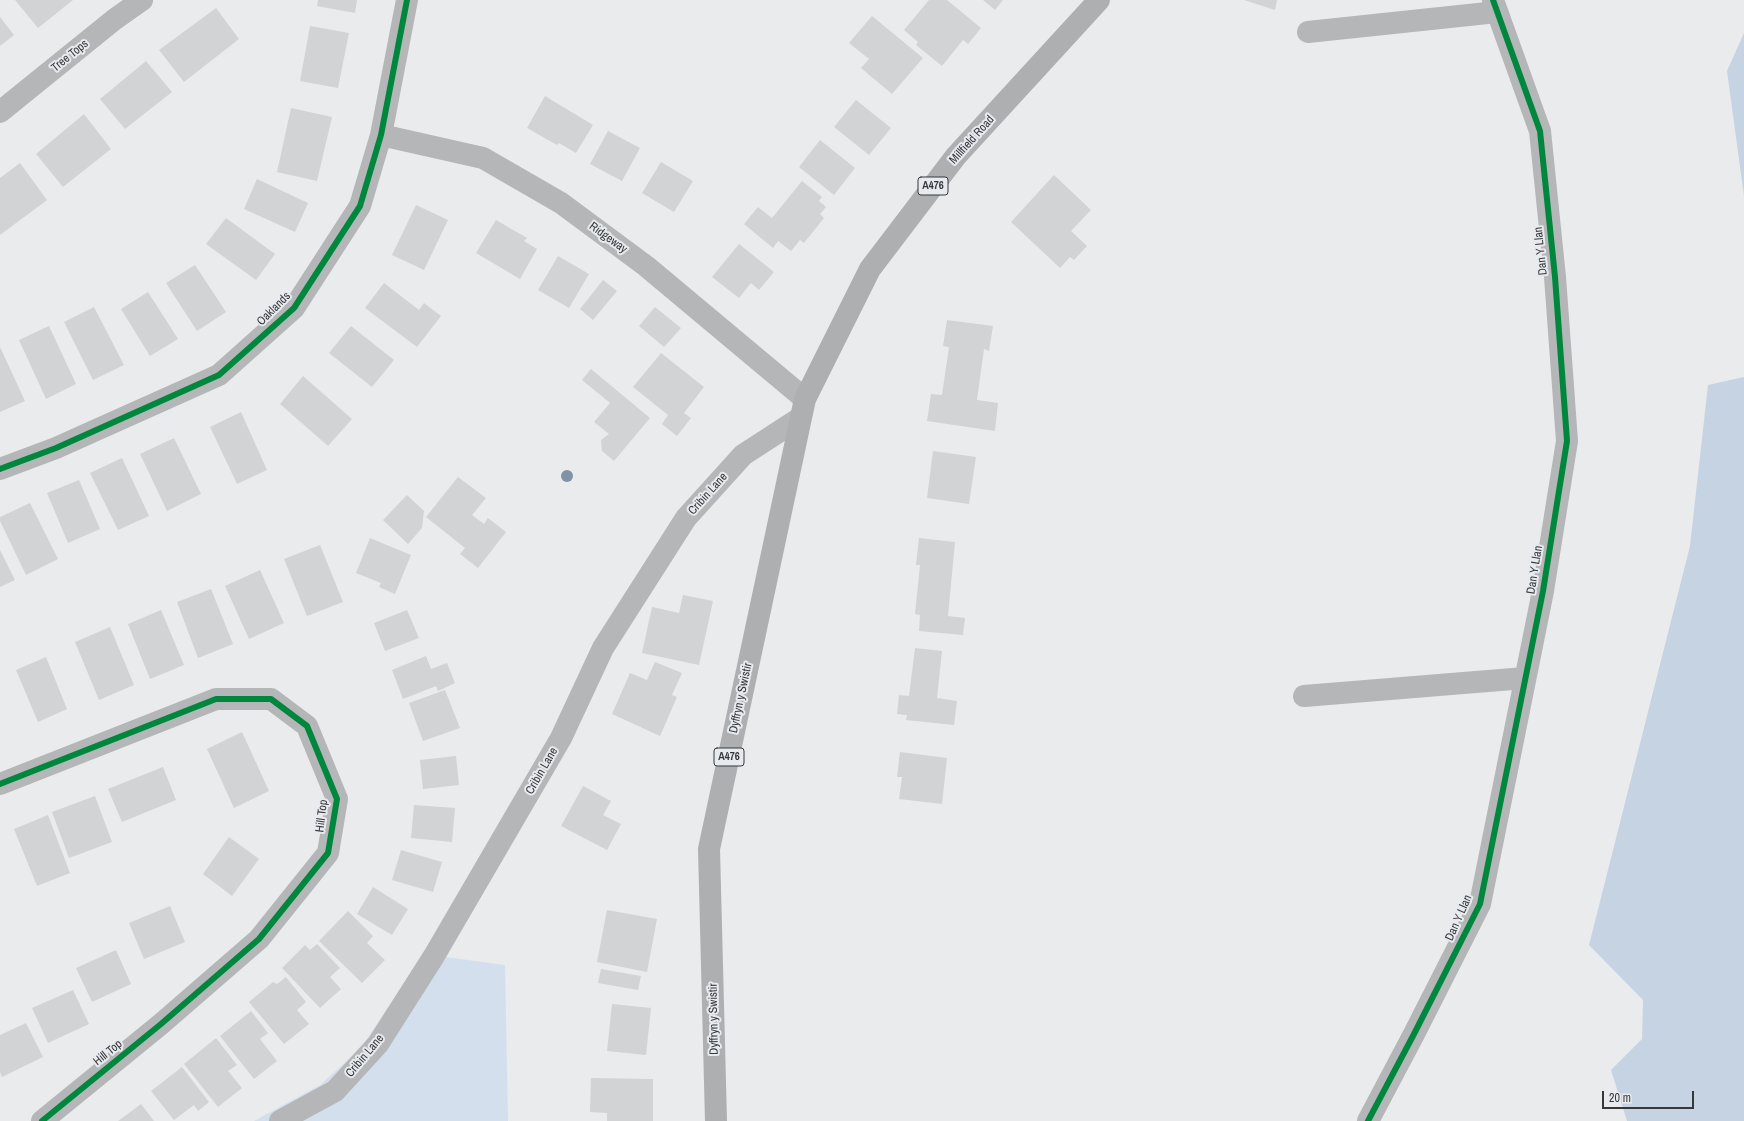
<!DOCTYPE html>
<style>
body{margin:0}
#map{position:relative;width:1744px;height:1121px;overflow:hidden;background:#e9ebed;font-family:"Archivo Narrow",sans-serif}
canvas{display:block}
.scale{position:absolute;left:1602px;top:1091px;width:92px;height:18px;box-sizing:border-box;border:2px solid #37383a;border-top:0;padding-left:5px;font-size:12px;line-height:14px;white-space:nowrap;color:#37383a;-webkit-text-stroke:3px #e7ebef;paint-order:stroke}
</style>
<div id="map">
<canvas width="1744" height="1121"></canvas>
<div class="scale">20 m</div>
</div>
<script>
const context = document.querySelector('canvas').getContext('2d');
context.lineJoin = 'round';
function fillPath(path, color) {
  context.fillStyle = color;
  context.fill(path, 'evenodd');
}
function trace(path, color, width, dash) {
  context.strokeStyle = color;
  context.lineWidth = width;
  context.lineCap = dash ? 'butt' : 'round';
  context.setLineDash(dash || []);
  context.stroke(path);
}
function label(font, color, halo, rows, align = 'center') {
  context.font = font + ' "Archivo Narrow",sans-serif';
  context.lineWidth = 4;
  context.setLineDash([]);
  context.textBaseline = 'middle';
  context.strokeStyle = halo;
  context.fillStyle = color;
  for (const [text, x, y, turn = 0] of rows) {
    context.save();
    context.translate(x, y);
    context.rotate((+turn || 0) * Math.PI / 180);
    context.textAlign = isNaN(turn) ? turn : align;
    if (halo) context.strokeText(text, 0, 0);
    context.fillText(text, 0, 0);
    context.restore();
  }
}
fillPath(new Path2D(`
 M423 954 505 965 508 1121H254L320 1085 361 1048Z`), '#d4dfee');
fillPath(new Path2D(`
 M1744 33V196L1727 71Z
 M1744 377V1121H1627L1611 1070 1642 1039 1643 1000 1589 945 1690 546 1708 385Z`), '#c6d3e3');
fillPath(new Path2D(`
 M15 0H73L38 28Z
 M318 0H357L355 13 317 6Z
 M929 0H947L981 28 968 44 963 40 942 66 916 45 918 42 904 30Z
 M983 0H1003L995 10Z
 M1244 0H1277L1275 10Z
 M216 8 239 39 184 82 159 50Z
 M872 16 923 58 892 94 861 68 869 59 849 43Z
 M0 17 14 35 0 46Z
 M310 26 349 33 338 88 300 81Z
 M146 61 172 92 125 129 100 99Z
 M545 96 593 125 576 153 559 143 557 145 527 128Z
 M856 100 891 128 869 155 834 127Z
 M291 108 332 117 317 181 277 172Z
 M84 114 111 149 63 187 36 154Z
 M608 131 640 148 622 181 590 164Z
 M820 140 855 168 834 195 799 167Z
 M661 162 693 181 674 212 642 193Z
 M20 163 47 200 0 235V178Z
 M1054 175 1091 210 1071 231 1087 246 1074 260 1070 257 1060 268 1011 222Z
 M257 179 308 203 295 232 244 209Z
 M802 181 822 197 819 201 826 207 820 214 824 218 804 243 800 240 791 251 778 241 773 248 744 224 758 207 772 218Z
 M416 205 448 220 424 270 392 255Z
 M226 218 275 254 256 280 206 244Z
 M496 220 527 238 524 241 537 249 520 279 476 253Z
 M739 244 774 272 759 290 751 283 739 298 712 277Z
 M558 256 589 274 569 308 538 290Z
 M195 265 226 312 197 331 166 283Z
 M603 280 617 291 593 320 580 309Z
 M384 283 419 310 424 303 441 316 417 347 365 308Z
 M148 292 178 339 150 356 121 309Z
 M94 307 124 365 93 380 64 322Z
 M655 307 681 328 664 347 639 326Z
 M947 320 993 326 989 351 984 349 977 400 998 403 995 431 927 421 931 394 942 395 949 347 943 346Z
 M49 326 76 384 46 399 19 340Z
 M351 326 394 360 372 387 329 353Z
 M0 347 25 401 0 412Z
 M661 353 704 387 684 413 691 418 677 436 662 424 668 415 633 387Z
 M591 369 650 418 614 461 602 451 601 440 609 434 594 422 610 403 582 380Z
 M303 376 352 419 328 446 280 404Z
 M241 412 267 470 237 484 210 427Z
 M174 438 201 494 167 511 140 454Z
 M933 451 976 457 969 504 927 498Z
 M122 458 149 516 118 530 90 473Z
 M458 477 486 498 472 515 484 524 488 518 506 532 478 568 460 554 465 548 426 517Z
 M79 480 100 529 68 543 47 493Z
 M407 495 424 511 422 528 408 544 383 520Z
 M30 503 58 559 26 575 0 521V517Z
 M370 538 411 555 395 594 379 587 381 583 356 573Z
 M919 538 955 542 948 616 965 618 963 635 919 631 920 615 915 614 920 565H916Z
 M320 545 343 602 307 616 284 559Z
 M0 550 15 580 0 587Z
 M260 570 284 623 249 639 225 586Z
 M211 589 233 644 198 658 177 602Z
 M683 595 713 601 699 665 642 653 652 607 679 613Z
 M161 610 184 665 150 679 128 624Z
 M407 610 419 638 385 651 374 623Z
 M110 627 134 685 99 700 75 642Z
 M915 648 942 651 937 698 957 701 954 725 906 720 907 715 897 714 899 695 909 696Z
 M426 656 431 669 447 663 455 683 438 691 436 686 403 699 392 670Z
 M46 657 67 709 38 722 16 670Z
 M655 662 682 673 672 695 677 697 660 736 612 714 630 673 647 680Z
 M445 690 460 728 423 741 409 703Z
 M242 732 269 791 234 808 207 749Z
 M900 752 947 758 942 804 899 799 902 777H897Z
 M456 756 459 785 423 789 420 760Z
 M163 767 176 800 122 822 108 789Z
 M583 786 611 801 603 815 621 824 607 850 561 826Z
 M95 796 112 842 69 858 52 812Z
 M414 805 455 808 452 842 411 838Z
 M48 815 70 873 37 886 14 829Z
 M229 837 259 859 232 896 203 874Z
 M401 850 442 862 433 892 392 880Z
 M373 887 408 909 392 935 357 914Z
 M170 906 185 942 144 959 129 923Z
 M607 910 657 919 647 972 597 962Z
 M348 911 373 936 367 943 385 960 362 983 319 941Z
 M317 944 340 968 330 977 341 989 320 1008 282 968 305 945 310 950Z
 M116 950 131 984 92 1002 76 968Z
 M601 969 641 976 638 990 598 983Z
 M286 977 306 1002 297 1010 309 1024 284 1044 249 1002 273 982 277 984Z
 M73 990 89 1024 48 1043 32 1008Z
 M612 1004 651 1008 646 1055 607 1051Z
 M251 1011 268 1033 260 1039 277 1061 254 1079 220 1036Z
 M26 1023 43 1057 2 1077 0 1072V1035Z
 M216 1038 237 1065 228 1071 242 1088 218 1107 184 1064Z
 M182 1067 209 1102 198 1111 194 1105 174 1120 151 1091Z
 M591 1078 653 1079V1121H607V1113L590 1112Z
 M141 1104 154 1121H118Z`), '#d2d3d5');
trace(new Path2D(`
 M1308 32 1497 12
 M0 112 115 19 142 0
 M381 135 483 158 561 203 646 266 805 399
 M0 469 56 448 219 375 294 308 360 206 381 135 407 0
 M1304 696 1525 678
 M0 784 216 699H271L307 726 337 799 328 853 259 939 161 1024 42 1121
 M280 1121 335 1091 378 1044 434 956 561 738 603 648 686 518 743 455 800 418
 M1368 1121 1414 1034 1480 904 1543 591 1567 441 1555 277 1540 131 1493 0`), '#b5b6b7', 22);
trace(new Path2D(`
 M716 1121 709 849 805 399 870 269 956 156 1099 0`), '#aeafb1', 22);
trace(new Path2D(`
 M0 469 56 448 219 375 294 308 360 206 381 135 407 0
 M0 784 216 699H271L307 726 337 799 328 853 259 939 161 1024 42 1121
 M1368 1121 1414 1034 1480 904 1543 591 1567 441 1555 277 1540 131 1493 0`), '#00873e', 6);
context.fillStyle = '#7f92a7';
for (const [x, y] of [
 [567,476]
]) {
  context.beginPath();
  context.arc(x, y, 6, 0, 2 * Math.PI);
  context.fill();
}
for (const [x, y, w] of [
 [933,186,30],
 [729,757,30]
]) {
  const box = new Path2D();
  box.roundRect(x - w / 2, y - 9, w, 18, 3);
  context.fillStyle = '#e7ebef';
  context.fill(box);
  trace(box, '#37383a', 1);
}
label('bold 11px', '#37383a', null, [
 ["A476",933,186],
 ["A476",729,757]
]);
label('12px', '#37383a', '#e7ebef', [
 ["Tree Tops",70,56,-39],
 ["Millfield Road",972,140,-48],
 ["Ridgeway",608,238,36],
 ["Dan Y Llan",1541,251,-96],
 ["Oaklands",274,309,-45],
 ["Cribin Lane",708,494,-48],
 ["Dan Y Llan",1535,570,-81],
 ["Dyffryn y Swistir",741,698,-78],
 ["Cribin Lane",542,771,-60],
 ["Hill Top",322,816,-83],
 ["Dan Y Llan",1459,918,-66],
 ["Dyffryn y Swistir",714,1019,-91],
 ["Hill Top",108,1053,-39],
 ["Cribin Lane",365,1056,-50]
]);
</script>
